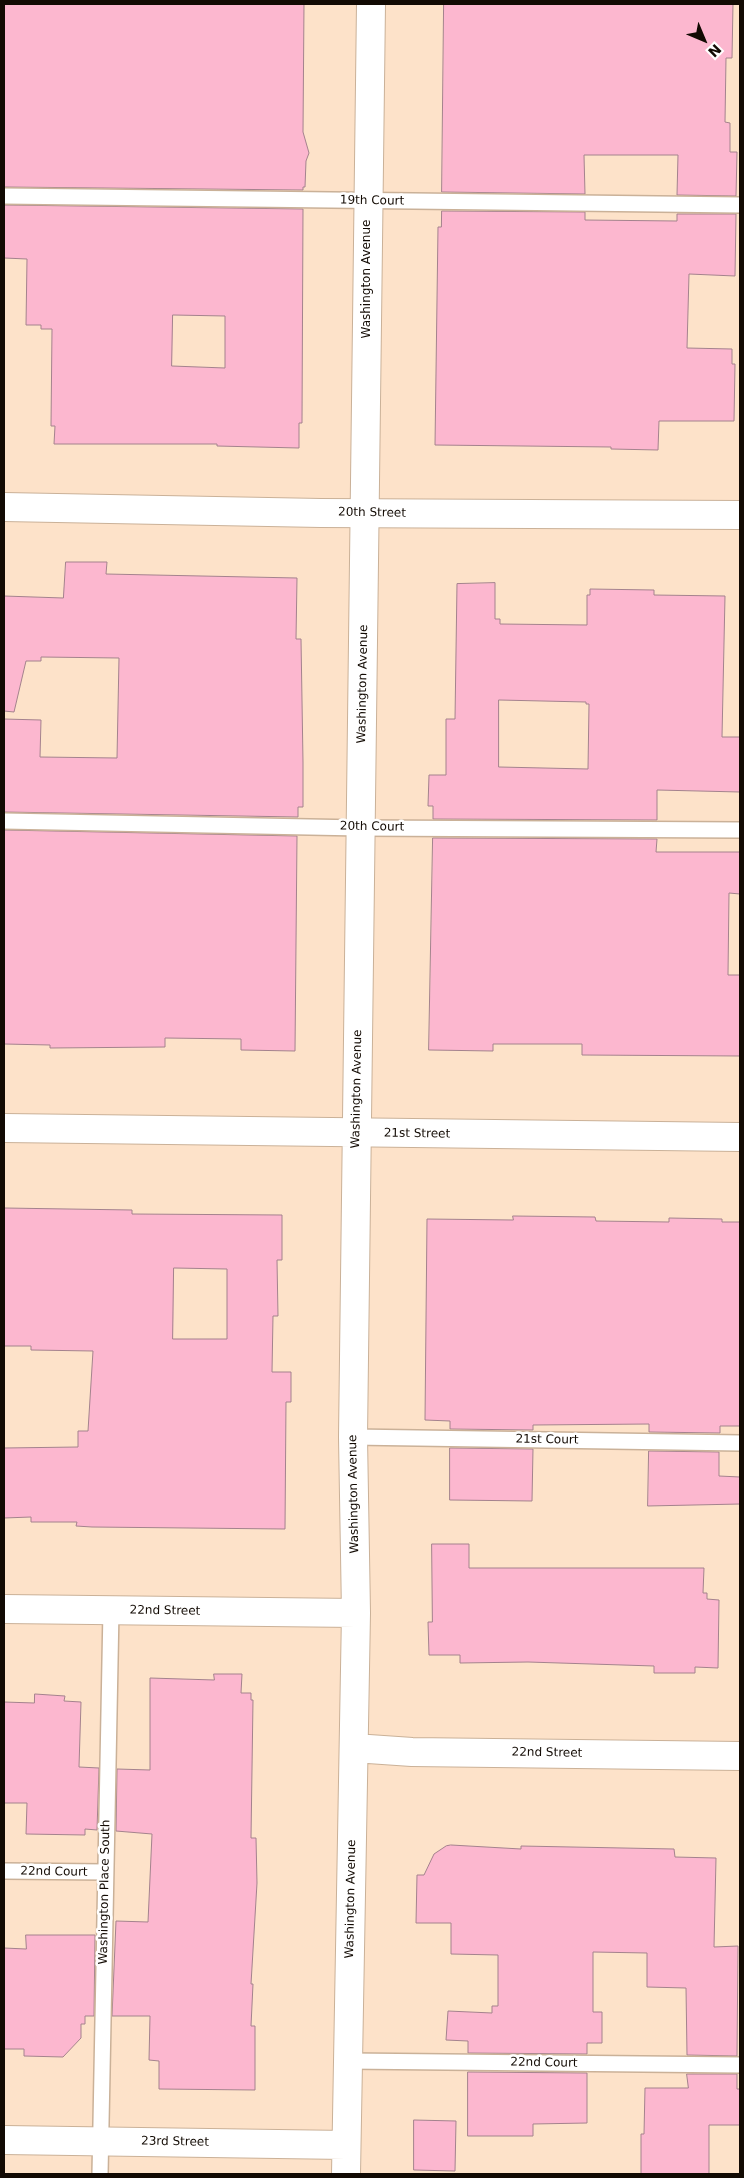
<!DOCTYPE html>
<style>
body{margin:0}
#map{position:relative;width:744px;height:2178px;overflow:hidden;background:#fde2c9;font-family:"DejaVu Sans",sans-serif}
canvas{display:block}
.frame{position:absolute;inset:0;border:5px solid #120a03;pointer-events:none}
.north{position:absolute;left:679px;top:15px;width:50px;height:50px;-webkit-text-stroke:4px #fff;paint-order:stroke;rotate:135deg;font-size:14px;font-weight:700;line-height:20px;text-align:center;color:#120a03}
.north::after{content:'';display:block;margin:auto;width:18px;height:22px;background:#120a03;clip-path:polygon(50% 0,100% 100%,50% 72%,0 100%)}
</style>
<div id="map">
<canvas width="744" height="2178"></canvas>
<div class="frame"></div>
<div class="north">N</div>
</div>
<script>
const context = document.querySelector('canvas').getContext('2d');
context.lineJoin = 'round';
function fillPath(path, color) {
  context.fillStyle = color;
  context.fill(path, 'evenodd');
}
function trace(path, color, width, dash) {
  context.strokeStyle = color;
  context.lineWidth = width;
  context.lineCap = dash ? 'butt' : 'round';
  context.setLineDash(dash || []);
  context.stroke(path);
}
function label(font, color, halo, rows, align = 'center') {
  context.font = font + ' "DejaVu Sans",sans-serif';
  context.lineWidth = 5;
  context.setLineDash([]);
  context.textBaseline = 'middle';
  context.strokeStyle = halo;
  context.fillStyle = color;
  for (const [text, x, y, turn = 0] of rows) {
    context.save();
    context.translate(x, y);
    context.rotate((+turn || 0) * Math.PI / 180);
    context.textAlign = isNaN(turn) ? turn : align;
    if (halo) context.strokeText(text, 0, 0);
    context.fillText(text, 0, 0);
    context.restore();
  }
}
const building = new Path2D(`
 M4 4H304L303 132 309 153 306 161 305 187H303V190L4 187Z
 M444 4H733L732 58H726L725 122 730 123V152H737L736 196 677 195 678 155H584L585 194 442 192Z
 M4 205 303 209 302 423H299V448L217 446V444H54L55 426H51L52 329H41V325H26L27 259 4 258ZM173 315 225 316V368L172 366Z
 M442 211 585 212V220L677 221V214H736L735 276 689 274 687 348 732 349V364H735L734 421H659L658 450 611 449V447L435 445 438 227H441Z
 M66 562H107L106 574 297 578 296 639H301L303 762V807H298V817L4 812V719L41 720 40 757 117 758 119 658 41 657V661H26L14 712 4 711V596L63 598Z
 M495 583V619H500V624L587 625V595H590V589L654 590V595L725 596 722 737H740V792L657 790V820L433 819V806H428L429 775H446V719H455L457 584ZM499 700 586 702V704H589L588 769 499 767Z
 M4 830 297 836 295 1051 241 1050V1039L165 1038V1047L50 1048V1045L4 1044Z
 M433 838 657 839 656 852H740V894L729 893 728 975H740V1056L582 1055V1044H493V1051L429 1050Z
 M4 1208 132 1210V1214L282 1215V1260H277L278 1316H273L272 1372H291V1402H286L285 1529 92 1527 76 1526 77 1522H31V1517L4 1518V1448L78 1447V1431H88L93 1351 31 1350V1346H4ZM174 1268 227 1269V1339H173Z
 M513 1216 595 1217 596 1221 669 1222V1218L722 1219V1222H740V1426H720V1433L649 1432V1424L533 1425V1430L450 1429V1421L425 1420 427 1219 513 1220Z
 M450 1448 533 1449 532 1501 450 1500Z
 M649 1451 719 1452V1476L740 1477V1504L648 1506Z
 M432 1544H469V1568H704L703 1593H707V1599L719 1600 718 1668 695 1667V1673H654V1666L528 1662 460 1663V1655H429L428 1622H432Z
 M214 1674H242L241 1693H251V1700H253L251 1838H256L257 1883 251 1984H253L251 2026H255V2090L159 2089V2061L149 2060 150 2016H112L116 1921 148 1922 152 1834 116 1831 117 1769 150 1770V1678L214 1680Z
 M35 1694 65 1696 64 1701 81 1702 79 1767 99 1768 97 1830 85 1829V1835L26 1834 27 1803H4V1702L34 1703Z
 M451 1845 521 1849V1846L674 1849 675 1857 716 1858 714 1947 738 1946 737 2056 687 2055 686 1988 647 1987V1953L593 1952V2012H602V2043H587V2054L468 2053V2041L446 2040 448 2011 492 2013V2006H498V1955L451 1954V1923H416L417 1875H424L434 1854 446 1846Z
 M26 1935H95L94 2016H85V2024H81V2038L63 2057 24 2056V2049H4V1948L26 1949Z
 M468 2072 587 2073V2123L533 2124V2136H468Z
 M687 2074H737V2089H740V2125H709V2174H641V2134H644L645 2088H688Z
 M414 2120 456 2121 455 2171 414 2170Z`);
fillPath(building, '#fcb7cf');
trace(building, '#a4828d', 1);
const service = new Path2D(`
 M4 196 740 205
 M4 821 360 828 740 830
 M353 1437 740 1443
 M4 1871 105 1872
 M348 2061 740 2065
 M100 2174 111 1610`);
const minor = new Path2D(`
 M4 1128 740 1137
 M4 1609 356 1613
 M354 1748 412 1752 740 1756
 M4 2140 346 2145
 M346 2174 356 1613 353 1437 371 4`);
const tertiary = new Path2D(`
 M4 507 321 513 740 515`);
trace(service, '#cab198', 18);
trace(minor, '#cab198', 30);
trace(tertiary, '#cab198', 30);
trace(service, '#fff', 15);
trace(minor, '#fff', 28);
trace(tertiary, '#fff', 28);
label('12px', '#120a03', '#fff', [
 ["19th Court",372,201,1],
 ["Washington Avenue",367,279,-90],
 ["20th Street",372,513,1],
 ["Washington Avenue",363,684,-89],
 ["20th Court",372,827,1],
 ["Washington Avenue",357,1089,-89],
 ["21st Street",417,1134,1],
 ["21st Court",547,1440,1],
 ["Washington Avenue",354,1494,-91],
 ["22nd Street",165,1611,1],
 ["22nd Street",547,1753,1],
 ["22nd Court",54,1872,1],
 ["Washington Place South",105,1892,-89],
 ["Washington Avenue",351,1899,-89],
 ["22nd Court",544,2063,1],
 ["23rd Street",175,2142,1]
]);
</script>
